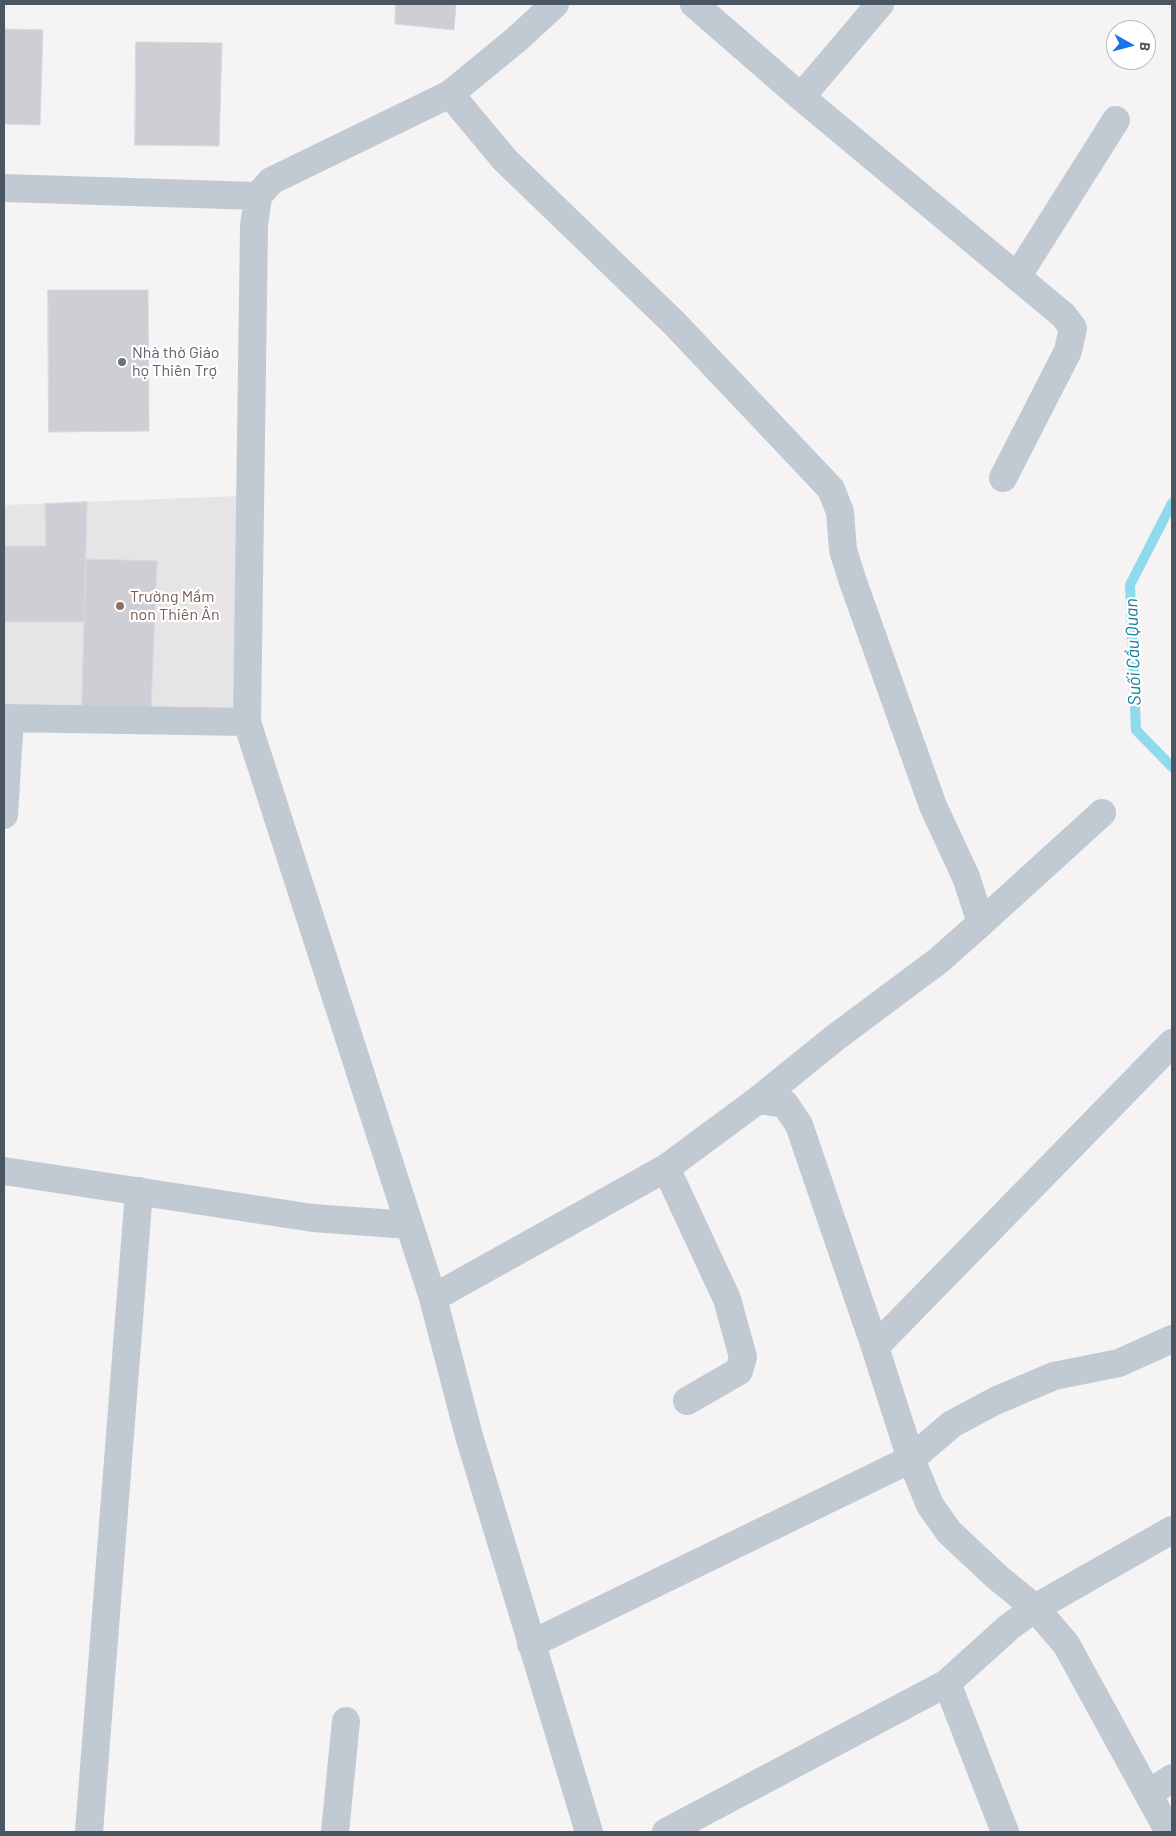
<!DOCTYPE html>
<meta charset="utf-8">
<style>
body{margin:0}
#map{position:relative;width:1176px;height:1836px;overflow:hidden;background:#f5f3f3;font-family:Barlow,sans-serif}
canvas{display:block}
.frame{position:absolute;inset:0;border:5px solid #4a5661;pointer-events:none}
.north{position:absolute;left:1106px;top:20px;width:50px;height:50px;box-sizing:border-box;background:#fff;border:1px solid #b7bbc0;border-radius:50%;rotate:97deg;font-size:14px;font-weight:700;line-height:20px;text-align:center;color:#4a5661}
.north::after{content:'';display:block;margin:auto;width:18px;height:22px;background:#1a73e8;clip-path:polygon(50% 0,100% 100%,50% 72%,0 100%)}
</style>
<div id="map">
<canvas width="1176" height="1836"></canvas>
<div class="frame"></div>
<div class="north">B</div>
</div>
<script>
const context = document.querySelector('canvas').getContext('2d');
context.lineJoin = 'round';
function fillPath(path, color) {
  context.fillStyle = color;
  context.fill(path, 'evenodd');
}
function trace(path, color, width, dash) {
  context.strokeStyle = color;
  context.lineWidth = width;
  context.lineCap = dash ? 'butt' : 'round';
  context.setLineDash(dash || []);
  context.stroke(path);
}
function label(font, color, halo, rows, align = 'center') {
  context.font = font + ' Barlow,sans-serif';
  context.lineWidth = 4.5;
  context.setLineDash([]);
  context.textBaseline = 'middle';
  context.strokeStyle = halo;
  context.fillStyle = color;
  for (const [text, x, y, turn = 0] of rows) {
    context.save();
    context.translate(x, y);
    context.rotate((+turn || 0) * Math.PI / 180);
    context.textAlign = isNaN(turn) ? turn : align;
    if (halo) context.strokeText(text, 0, 0);
    context.fillText(text, 0, 0);
    context.restore();
  }
}
fillPath(new Path2D(`
 M239 496 236 710 4 707V505Z`), '#e6e4e5');
trace(new Path2D(`
 M1172 503 1130 585 1136 730 1172 767`), '#90daee', 10);
const building = new Path2D(`
 M396 4H456L454 30 395 24Z
 M4 29 43 30 40 125 4 124Z
 M136 42 222 43 219 146 135 145Z
 M48 290H148L149 431 49 432Z
 M87 502 84 622H4V546H46L45 504Z
 M86 559 157 561 151 709 82 708Z`);
fillPath(building, '#cdcfd5');
trace(building, '#d7d9de', 1);
trace(new Path2D(`
 M555 4 517 39 450 94 271 181 258 196 254 226 247 722 433 1298 469 1436 589 1832
 M694 4 801 97 1063 315 1073 328 1068 351 1003 478
 M450 94 505 160 675 324 831 489 840 512 843 550 852 579 933 806 966 877 981 923 938 961 836 1037 758 1100
 M801 97 880 4
 M4 188 258 196
 M1017 277 1116 120
 M4 718 247 722
 M4 815 10 718
 M981 923 1102 813
 M666 1168 727 1299 743 1357 739 1371 687 1401
 M4 1171 313 1218 409 1225
 M433 1298 666 1168 758 1100 785 1104 799 1125 875 1347 911 1459 930 1505 949 1532 997 1577 1035 1608 1066 1644 1169 1832
 M875 1347 1172 1043
 M531 1644 911 1459 952 1424 995 1401 1054 1376 1119 1363 1172 1339
 M947 1683 1005 1832
 M1149 1794 1172 1778
 M89 1832 139 1191
 M335 1832 346 1721
 M666 1832 947 1683 1009 1627 1035 1608 1172 1530`), '#c1cad2', 28);
for (const [x, y, r, color] of [
 [122,362,5,"#6b7280"],
 [120,606,5,"#8d6e63"]
]) {
  const dot = new Path2D();
  dot.arc(x, y, r, 0, 2 * Math.PI);
  context.fillStyle = color;
  context.fill(dot);
  trace(dot, '#fff', 2);
}
label('16px', '#5b616d', '#fff', [
 ["Nhà thờ Giáo",132,353],
 ["họ Thiên Trợ",132,371]
], 'left');
label('16px', '#785e54', '#fff', [
 ["Trường Mầm",130,597],
 ["non Thiên Ân",130,615]
], 'left');
label('italic 18px', '#0c7c9b', '#fff', [
 ["Suối Cầu Quan",1133,652,-92]
]);
</script>
